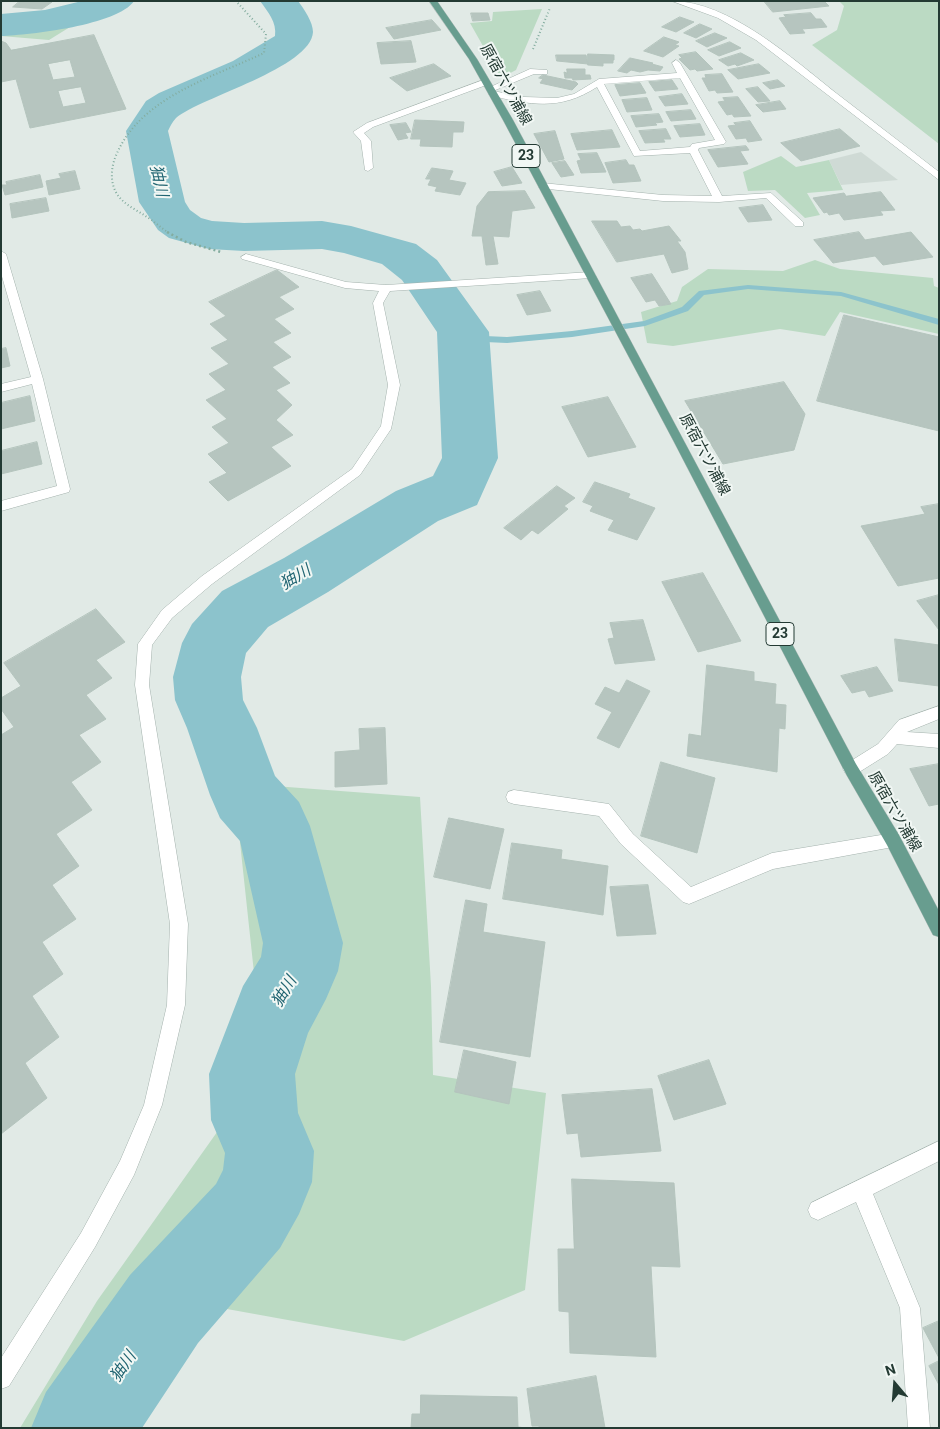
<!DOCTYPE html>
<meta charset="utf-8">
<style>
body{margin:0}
#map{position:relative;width:940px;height:1429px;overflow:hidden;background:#e1eae6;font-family:Roboto,sans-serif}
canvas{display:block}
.frame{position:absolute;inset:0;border:2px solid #233a33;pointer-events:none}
.north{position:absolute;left:870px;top:1359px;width:50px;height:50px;-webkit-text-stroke:4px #f1f7f4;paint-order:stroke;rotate:342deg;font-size:14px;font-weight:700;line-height:20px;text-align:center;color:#233a33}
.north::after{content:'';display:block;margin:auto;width:18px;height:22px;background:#233a33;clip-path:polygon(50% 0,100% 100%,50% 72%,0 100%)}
</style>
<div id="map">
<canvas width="940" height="1429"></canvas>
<div class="frame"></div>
<div class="north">N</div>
</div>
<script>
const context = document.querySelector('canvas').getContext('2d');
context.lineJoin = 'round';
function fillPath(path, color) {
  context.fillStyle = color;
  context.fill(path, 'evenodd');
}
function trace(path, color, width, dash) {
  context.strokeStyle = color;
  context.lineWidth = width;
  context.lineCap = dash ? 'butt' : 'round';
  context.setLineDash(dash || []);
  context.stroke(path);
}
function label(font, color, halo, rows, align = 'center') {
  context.font = font + ' Roboto,"Noto Sans JP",sans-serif';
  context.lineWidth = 4;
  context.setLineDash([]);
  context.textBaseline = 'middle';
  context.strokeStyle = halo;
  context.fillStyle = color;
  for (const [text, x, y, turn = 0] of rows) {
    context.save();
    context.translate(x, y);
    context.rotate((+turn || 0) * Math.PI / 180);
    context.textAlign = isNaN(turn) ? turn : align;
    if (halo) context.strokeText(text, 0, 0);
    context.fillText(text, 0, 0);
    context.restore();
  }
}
fillPath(new Path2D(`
 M861 152 898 180 841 185 829 160Z`), '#cfdad5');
fillPath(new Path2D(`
 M84 1H112L49 40 1 36V18L58 10Z
 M839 1H939V144L812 45 837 30 844 6Z
 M542 9 516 70 501 78 470 23 492 21 493 12Z
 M781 156 796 167 829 160 843 190 807 193 820 215 805 218 775 190 748 191 743 172Z
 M815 260 840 269 933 278 934 286 939 288V334L840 312 825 336 780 329 673 346 647 343 641 312 677 301 682 287 708 269 783 271Z
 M247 758 261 785 420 797 431 986 433 1075 546 1093 525 1290 404 1341 227 1309 105 1428H20L97 1301 264 1066 239 833 216 791Z`), '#bbdac3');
fillPath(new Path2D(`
 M748 285 841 292 939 319V325L841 296 748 289 704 295 688 311 645 326 572 337 507 343 463 341 459 338 463 335 507 337 572 331 644 321 682 307 699 291Z`), '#8cc3cc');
fillPath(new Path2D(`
 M82 1H134C118 25 30 35 1 36V14L45 10Z
 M260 1H298C304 9 313 22 313 32 311 68 201 97 176 118 172 122 170 127 168 131L185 202 190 210 201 218 212 221 244 223 322 221 351 226 416 244 437 260 489 332 498 458 477 505 438 521 328 592 268 627 246 653 241 677 243 700 257 728 275 776 299 802 310 826 343 943 338 971 326 999 308 1033 295 1074 298 1113 314 1151 312 1182 299 1214 280 1248 198 1343 142 1428H31L46 1392 130 1275 216 1184 223 1170 225 1153 211 1120 209 1074 243 986 261 957 263 943 240 841 220 818 210 795 187 728 175 700 173 677 182 643 192 624 222 591 284 558 396 491 433 476 442 458 437 332 402 280 382 264 344 253 322 249 244 251 209 249 169 238 158 230 139 202 126 131 146 101 159 93 233 61 275 36C277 22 268 12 260 1Z`), '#8cc3cc');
const building = new Path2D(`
 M20 1H46L52 2 42 9 13 7Z
 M764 1H824L829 6 773 12Z
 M471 13H488L490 20 473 21Z
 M811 13 816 19H821L827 27 802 29 805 33 790 34 779 18 786 17 784 15Z
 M680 17 694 22 676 32 662 27Z
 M432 20 441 30 394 39 386 28Z
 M700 24 712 29 696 38 684 33Z
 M715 33 727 38 707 47 696 41Z
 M94 35 126 109 30 128 16 79 1 82V41L6 43 11 50ZM70 60 75 77 53 80 48 64ZM81 87 86 103 63 107 58 91Z
 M664 37 679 42 675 45 679 46 663 57 644 51Z
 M411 41 416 62 381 64 377 43Z
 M730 42 741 48 719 56 708 50Z
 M696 52 713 69 697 71 695 69 690 70 679 59 682 58 679 55Z
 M741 53 754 60 737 66 735 64 728 66 719 60Z
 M588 54 614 55V60H613V63H603V66L588 65Z
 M556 55H586L588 64 557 61Z
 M630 58 653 63 652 64 663 67 660 71 648 70 640 72 631 70 627 73 618 71Z
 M434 64 451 76 407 91 390 78Z
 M759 64 770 73 738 79 728 70Z
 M567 69H585V75H590L591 79 573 80 572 78H565L564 72 567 73Z
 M722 74 733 92 717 93 715 90 709 91 702 78H706L705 75Z
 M543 75 576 82 578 84 572 90 540 83 543 79 539 78Z
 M672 80 678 89 655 91 649 82Z
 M778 80 785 86 770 89 763 83Z
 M640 83 646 93 620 96 615 85Z
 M758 87 770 101 758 102 746 89Z
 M682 94 688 104 665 106 659 97Z
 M738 97 751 116 734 117 732 114 727 115 718 102 725 101 723 98Z
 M647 98 652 110 627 112 622 100Z
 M780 101 786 109 763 112 756 105Z
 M691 110 696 119 671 121 666 112Z
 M659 114 663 122 655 123 657 125 636 127 631 116Z
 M415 120 464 122 463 132H453L452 147 420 146 421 139H411Z
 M750 121 762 140 748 142 746 138 736 139 728 126 736 125 734 123Z
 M406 123 411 132 405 133 408 138 398 140 390 125Z
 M700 124 705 135 680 137 674 126Z
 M666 129 671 139H663L665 142 645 143 639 131Z
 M840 129 860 146 801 161 781 143Z
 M612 130 620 147 577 150 571 134Z
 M555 131 564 159 549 162 534 134Z
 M746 146 749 150 740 151 748 164 718 167 708 150Z
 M597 153 606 172 581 173 577 161 581 160 578 154Z
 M626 160 629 165H634L641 181 613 183 605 163Z
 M565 161 574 175 561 177 552 163Z
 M512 167 522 183 502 186 494 172Z
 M432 168 453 171 449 180 466 183 460 195 435 191 437 187 428 185 431 179H426Z
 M75 171 80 189 49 195 46 181 61 178 59 174Z
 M40 175 43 187 5 195 2 185H7L6 182Z
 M525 191 535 208 512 211 509 237 493 236 498 264 486 265 482 236H472L477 206 488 192Z
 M881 192 895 210 880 211 883 215 844 220 839 213 829 215 827 212 824 213 813 198 844 193 846 196Z
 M46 198 49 211 12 218 10 204Z
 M763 205 772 220 748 222 739 208Z
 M592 221H617L621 227 630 226 633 230 640 229 642 231 669 226 681 241H677L685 252 688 269 672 273 664 254 617 262Z
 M859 232 865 240 911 232 933 257 883 265 875 256 833 263 814 240Z
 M277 270 299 287 279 297 294 309 274 319 291 333 273 342 291 357 272 367 290 383 276 390 292 405 276 420 293 435 271 447 291 466 228 501 209 482 227 473 208 454 229 443 212 427 227 419 206 400 226 390 209 374 229 364 211 348 228 340 210 324 226 316 209 302Z
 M652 274 671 304 659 306 655 300 646 302 631 278Z
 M540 291 551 311 527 315 517 295Z
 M844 315 939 337V431L817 401Z
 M6 348 10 366 1 368V349Z
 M784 382 805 414 794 450 723 464 685 401Z
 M30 396 35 421 1 429V403Z
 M608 397 636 447 588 457 562 407Z
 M37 442 42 464 1 474V451Z
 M595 482 630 494 628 498 655 508 637 540 608 530 614 520 590 511 593 506 583 502Z
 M557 486 575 498 564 506 568 509 538 534 532 530 521 540 504 528Z
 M939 504V578L898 586 861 526 925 514 921 507Z
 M703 573 741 641 698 652 662 582Z
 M939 595V630L917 601Z
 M96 609 125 642 96 660 112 678 86 695 106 719 79 735 101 762 71 782 92 810 56 834 79 866 52 885 76 919 42 942 63 974 32 996 59 1037 25 1063 47 1098 1 1134V735L14 727 1 709V698L21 686 4 663Z
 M643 620 655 660 615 664 608 639 614 638 610 623Z
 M895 639 939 645V686L899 681Z
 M707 665 754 672V681L776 684 775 704 786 705 785 729 779 728 777 772 687 756 689 734 701 736Z
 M877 667 893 691 869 697 865 690 852 693 841 676Z
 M627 680 650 691 619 748 597 738 612 712 595 704 605 687 619 693Z
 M385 728 387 784 335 787V752L360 750 359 729Z
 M661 762 715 778 697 853 641 836Z
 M939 764V804L929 806 910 769Z
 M449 818 504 829 490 889 434 877Z
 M512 843 562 850 561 859 608 866 603 915 503 899Z
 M648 885 656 934 617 936 610 887Z
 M466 900 487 904 483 932 545 942 530 1057 440 1042Z
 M464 1050 516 1062 509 1104 455 1092Z
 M709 1060 726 1104 674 1120 658 1076Z
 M652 1089 661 1151 581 1157 578 1133 567 1134 562 1095Z
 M572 1179 674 1183 680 1267 651 1266 656 1357 570 1353 569 1312 559 1311 558 1249H574Z
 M939 1321V1358L923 1328Z
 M939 1361V1385L929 1366Z
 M596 1376 605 1428H539V1426H532L527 1389Z
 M421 1395 517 1397 518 1427 526 1428H411L412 1414H420Z`);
fillPath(building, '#b6c5bf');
trace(building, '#b4c4bd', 1);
const minor = new Path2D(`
 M672 1C729 1 793 59 836 93 870 119 905 146 939 172V180L756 40 718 18Z
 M676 60 680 63 726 142 724 144 699 148 698 150 722 196 771 193 803 222V226H795L766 198 719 202 663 201 539 188V184L542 183 663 195 712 196 690 153 634 156 597 87C560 111 530 105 489 95V91L486 89 530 69 547 70V74H534L493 91 524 97 557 98 574 94 599 79 677 73 672 63ZM680 78 715 140 692 144 690 147 640 151 604 84Z
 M486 79 490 82 489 84 373 127 364 133 371 141 373 168 368 171 365 170 361 141 353 132 367 123Z
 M1 251 6 254 43 379 70 489 69 492 1 511V501L57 486 32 384 1 392V384L31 377 1 273Z
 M246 254 346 282 386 285 591 272 596 275 591 278 390 291 383 303 400 385 391 429 360 475 212 584 172 618 152 645 149 685 188 924 185 1005 162 1105 134 1175 95 1247 9 1386 1 1389V1358L81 1233 120 1161 144 1105 167 1005 170 924 135 685 138 644 162 610 202 576 352 469 381 426 388 385 373 303 379 291 345 288 242 259 241 257Z
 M939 706V719L907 732 939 734V748L897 744 888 754 856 774 851 776 846 774 843 769 846 764 878 744 899 720Z
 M514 790 609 804 633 834 691 887 772 853 893 833 899 835 901 840 899 845 893 847 773 869 689 904 683 902 621 844 599 816 514 804 508 802 506 797 508 792Z
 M939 1141V1161L873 1194 920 1308 930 1428H908L900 1308 856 1202 818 1220 811 1217 808 1210 811 1203Z`);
const major = new Path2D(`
 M429 1H437L477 59 513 120 856 764 899 835 939 911V937L933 935 887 845 846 774 673 440 503 120 469 59Z`);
trace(minor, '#a4b2ad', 1);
trace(major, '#bdc4c2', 1);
trace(new Path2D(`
 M533 49 550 8
 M169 233C161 228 155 222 147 217 137 210 124 205 117 194 110 183 111 169 115 158 138 98 211 78 264 53L266 34 236 1`), '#83ac9f', 2, [1, 2.5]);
trace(new Path2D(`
 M167 232 186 242 221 252`), '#83ac9f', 2.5, [2, 3]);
fillPath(minor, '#fff');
fillPath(major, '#689d8f');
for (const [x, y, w] of [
 [526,156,28],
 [780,634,28]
]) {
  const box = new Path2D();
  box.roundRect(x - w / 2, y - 11.5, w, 23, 4);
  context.fillStyle = '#f1f7f4';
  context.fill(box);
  trace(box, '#233a33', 1);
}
label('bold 14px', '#233a33', null, [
 ["23",526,156],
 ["23",780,634]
]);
label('15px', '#233a33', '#f1f7f4', [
 ["原宿六ツ浦線",505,85,61],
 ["原宿六ツ浦線",704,455,62],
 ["原宿六ツ浦線",894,812,60]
]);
label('italic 16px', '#216572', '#f1f7f4', [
 ["㹨川",158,181,77],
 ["㹨川",296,578,-31],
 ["㹨川",285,992,-59],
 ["㹨川",124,1367,-56]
]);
</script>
